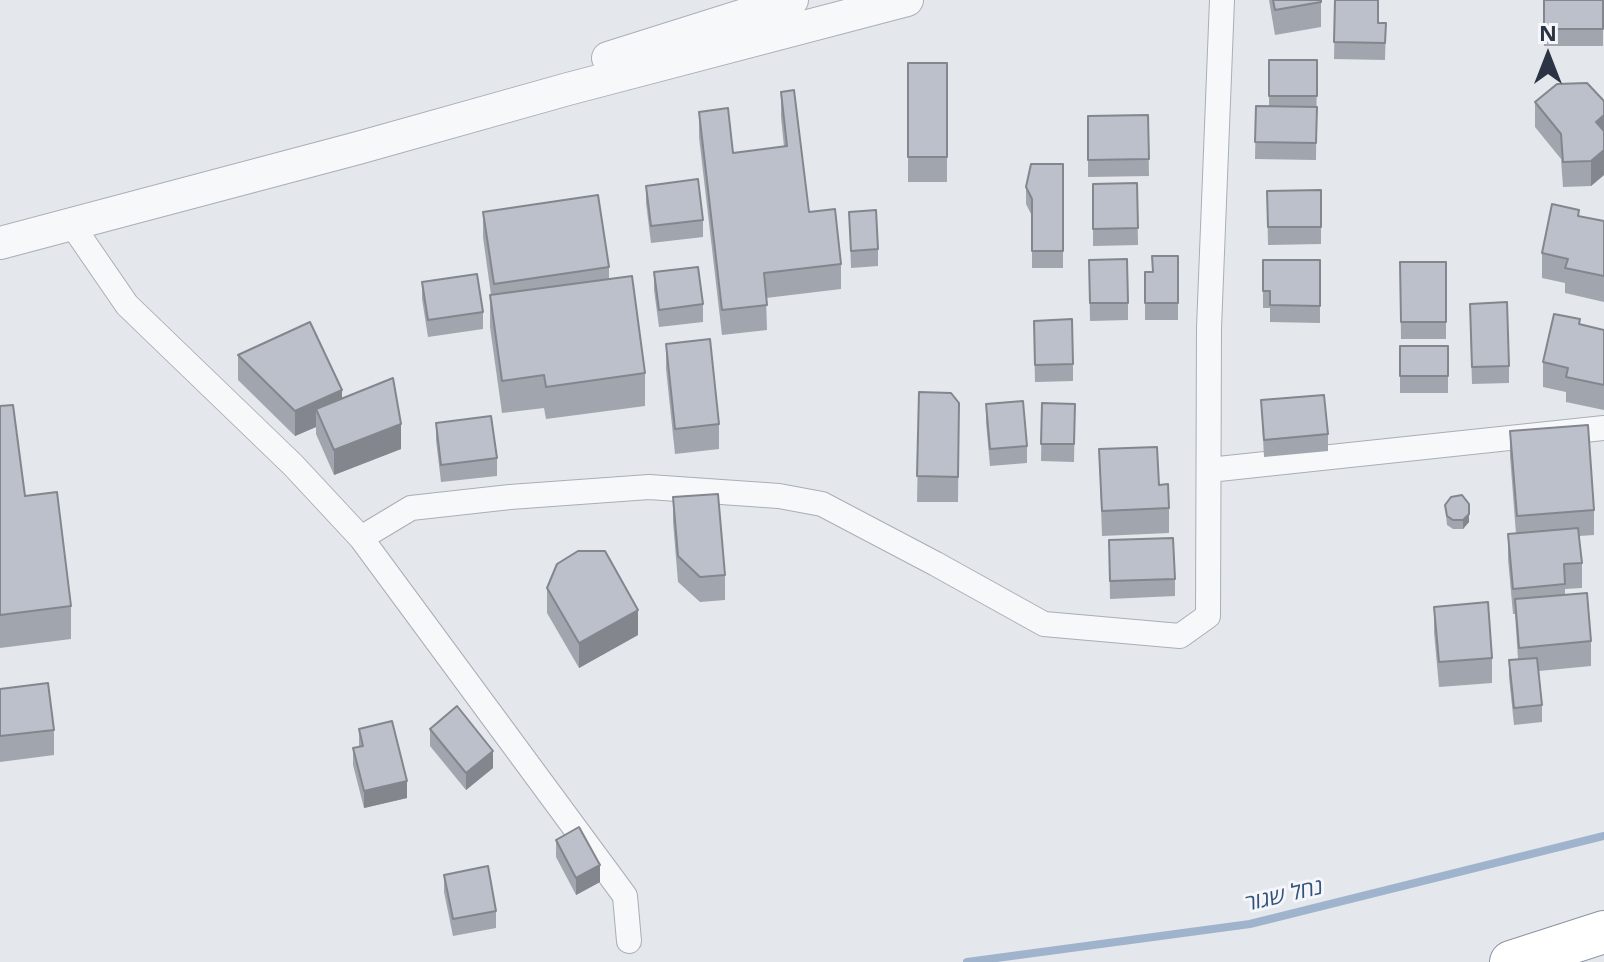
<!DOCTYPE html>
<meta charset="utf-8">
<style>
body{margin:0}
#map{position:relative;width:1604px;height:962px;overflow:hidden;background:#e4e7ec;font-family:"Open Sans",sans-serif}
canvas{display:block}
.north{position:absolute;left:1508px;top:16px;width:80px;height:80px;-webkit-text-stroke:6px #f4f6f9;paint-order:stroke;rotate:0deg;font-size:22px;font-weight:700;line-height:32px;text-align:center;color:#2b3445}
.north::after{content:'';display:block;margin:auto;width:28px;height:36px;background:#2b3445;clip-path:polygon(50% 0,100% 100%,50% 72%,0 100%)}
</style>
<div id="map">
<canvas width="1604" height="962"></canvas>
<div class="north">N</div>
</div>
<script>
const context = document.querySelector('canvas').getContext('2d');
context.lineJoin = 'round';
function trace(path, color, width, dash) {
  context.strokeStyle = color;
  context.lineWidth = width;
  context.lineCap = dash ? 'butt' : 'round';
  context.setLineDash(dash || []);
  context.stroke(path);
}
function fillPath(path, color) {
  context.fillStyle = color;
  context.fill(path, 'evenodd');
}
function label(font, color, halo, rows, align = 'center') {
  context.font = font + ' "Open Sans",Heebo,sans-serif';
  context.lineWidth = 6;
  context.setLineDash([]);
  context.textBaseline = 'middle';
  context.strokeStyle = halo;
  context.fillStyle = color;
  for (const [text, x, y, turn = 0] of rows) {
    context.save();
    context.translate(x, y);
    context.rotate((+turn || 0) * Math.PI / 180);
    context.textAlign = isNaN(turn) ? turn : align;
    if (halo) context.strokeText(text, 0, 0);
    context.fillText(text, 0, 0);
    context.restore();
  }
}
trace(new Path2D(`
 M967 962 1250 924 1604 836`), '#9fb4cc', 8);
const minor = new Path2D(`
 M72 225 127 305 293 465 361 538 625 896 629 941
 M1209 470 1604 428
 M361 538 411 508 510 497 649 487 779 496 822 504 936 564 1044 624 1180 636 1208 616 1209 328 1222 0`);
const tertiary = new Path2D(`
 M608 58 792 0
 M0 243 358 148 568 89 907 0`);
const trunk = new Path2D(`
 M1511 962 1604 932`);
trace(minor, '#a9aeb7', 26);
trace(tertiary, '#a9aeb7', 34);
trace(trunk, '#8b94a3', 44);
trace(minor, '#f7f8fa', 24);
trace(tertiary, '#f7f8fa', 32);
trace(trunk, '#fff', 42);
fillPath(new Path2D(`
 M1269 0H1321V27L1275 35Z
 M1335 0 1378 23H1386L1385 60 1334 59Z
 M1544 0H1603V46H1544Z
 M1269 60H1317L1316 160 1255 159 1256 106H1269Z
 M908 63H947V182H908Z
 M781 92 809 212 841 264V289L766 298 767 330 722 335 699 137V112L733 153 784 147 781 117Z
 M1604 101V175L1591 186 1563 187 1561 159 1535 127V102Z
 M1148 115 1149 176 1088 177V116Z
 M1063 164V268H1032V216L1026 204V187Z
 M1137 183 1138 245 1093 246V184Z
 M646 186 703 220V237L651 243 646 203Z
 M1321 190V244L1268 245 1267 191Z
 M483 212 609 267V279L645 373V406L546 419 544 408 502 413 490 327V295H491L483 237Z
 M849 212 878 249V266L851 268Z
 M1579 216 1604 221V302L1565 293V283L1542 278V253Z
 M1178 256V320H1145V272H1152Z
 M1089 260 1128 303V320L1090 321Z
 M1263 260H1320V323L1270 322V308H1263Z
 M1400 262H1446V339H1401Z
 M654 272 703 304V322L659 327 654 290Z
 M422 282 483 312V329L428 337 422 299Z
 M1470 321 1509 366V383L1472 384Z
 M1580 325 1604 330V410L1566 402V392L1543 387V362Z
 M1034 338 1073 364V381L1035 382Z
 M666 344 719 424V449L675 454 666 369Z
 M1400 346H1448V393H1400Z
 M238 355 342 398 401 449 334 475 316 434V427L295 436 238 380Z
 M919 392 959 403 958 502H917Z
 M1261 400 1328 434V451L1264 457Z
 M1042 403 1075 404 1074 462 1041 461Z
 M986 404 1027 446V463L990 466 986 422Z
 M0 406 25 496 71 606V639L0 648Z
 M436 423 497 458V476L441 482 436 440Z
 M1510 431 1594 510V535L1579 536 1582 563V588L1565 589V595L1591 641V666L1539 671 1542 705V722L1514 725 1509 677V660L1518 659 1515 614H1513L1508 559V534H1516L1510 456Z
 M1099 449 1159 485 1169 508V533L1102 536Z
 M673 497 725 575V600L700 602 678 582 673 522Z
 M1445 505 1469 522 1463 529H1453L1447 525Z
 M1109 540 1175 579V596L1110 599Z
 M547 588 638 635 579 668 547 613Z
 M1434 607 1492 658V683L1439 687 1434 632Z
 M0 689 54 730V755L0 762Z
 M359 729 407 798 364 808 353 765V748L359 747Z
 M430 729 493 768 466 790 430 746Z
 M556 840 600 882 576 895 556 857Z
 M444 875 496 911V928L453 936 444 892Z`), '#a1a5ae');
fillPath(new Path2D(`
 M1604 115V140L1596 122Z
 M1604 150V175L1591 186V161Z
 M342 390V416L316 409V427L295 436V411Z
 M401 424V449L334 475V450Z
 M1469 514V522L1463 529V520Z
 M638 610V635L579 668V643Z
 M493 751V768L466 790V773Z
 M407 781V798L364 808V791Z
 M600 865V882L576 895V878Z`), '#83868d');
const building = new Path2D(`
 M1273 0H1321V2L1275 10Z
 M1335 0H1378V23H1386L1385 43 1334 42Z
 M1544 0H1603V29H1544Z
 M1269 60H1317V96H1269Z
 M908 63H947V157H908Z
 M1587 83 1604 101V115L1596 122 1604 131V150L1591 161 1563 162 1561 134 1535 102 1557 84Z
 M794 90 809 212 835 209 841 264 764 273 767 305 722 310 699 112 728 108 733 153 787 146 781 92Z
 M1256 106 1317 107 1316 143 1255 142Z
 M1148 115 1149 159 1088 160V116Z
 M1031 164H1063V251H1032V199L1026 187Z
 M698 179 703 220 651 226 646 186Z
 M1137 183 1138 228 1093 229V184Z
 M1321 190V227H1268L1267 191Z
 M598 195 609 267 494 284 483 212Z
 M1552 204 1579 210 1578 216 1604 221V276L1565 268 1568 259 1542 253Z
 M876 210 878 249 851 251 849 212Z
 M1152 256H1178V303H1145V272H1153Z
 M1127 259 1128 303H1090L1089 260Z
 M1263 260H1320V306L1270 305V291H1263Z
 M1400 262H1446V322H1401Z
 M698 267 703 304 659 310 654 272Z
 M477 274 483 312 428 320 422 282Z
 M632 276 645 373 546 387 544 375 502 381 490 295Z
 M1507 302 1509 366 1472 367 1470 304Z
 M1554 314 1580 319 1579 324 1604 330V385L1566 377 1568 368 1543 362Z
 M1072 319 1073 364 1035 365 1034 321Z
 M310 322 342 390 295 411 238 355Z
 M710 339 719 424 675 429 666 344Z
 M1400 346H1448V376H1400Z
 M393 378 401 424 334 450 316 409Z
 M919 392 951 393 959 403 958 477 917 476Z
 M1324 395 1328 434 1264 440 1261 400Z
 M1023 401 1027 446 990 449 986 404Z
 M1042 403 1075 404 1074 444H1041Z
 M13 405 25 496 57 492 71 606 0 615V406Z
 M491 416 497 458 441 465 436 423Z
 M1588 425 1594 510 1517 516 1510 431Z
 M1157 447 1159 485 1168 484 1169 508 1102 511 1099 449Z
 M718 494 725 575 700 577 678 556 673 497Z
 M1462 495 1469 504V514L1463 520H1453L1447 516 1445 505 1451 497Z
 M1578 528 1582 563 1564 564 1565 584 1513 589 1508 534Z
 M1173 538 1175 579 1110 581 1109 540Z
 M578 551H605L638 610 579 643 547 588 557 564Z
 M1587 593 1591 641 1519 648 1515 599Z
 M1488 602 1492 658 1439 662 1434 607Z
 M1537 658 1542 705 1514 708 1509 660Z
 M48 683 54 730 0 736V689Z
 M457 706 493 751 466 773 430 729Z
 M392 721 407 781 364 791 353 748 363 746 359 729Z
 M579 827 600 865 576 878 556 840Z
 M488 866 496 911 453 919 444 875Z`);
fillPath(building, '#bbc0ca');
trace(building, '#83868d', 2);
label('italic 22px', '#34527a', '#f4f6f9', [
 ["נחל שגור",1284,896,-13]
]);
</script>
